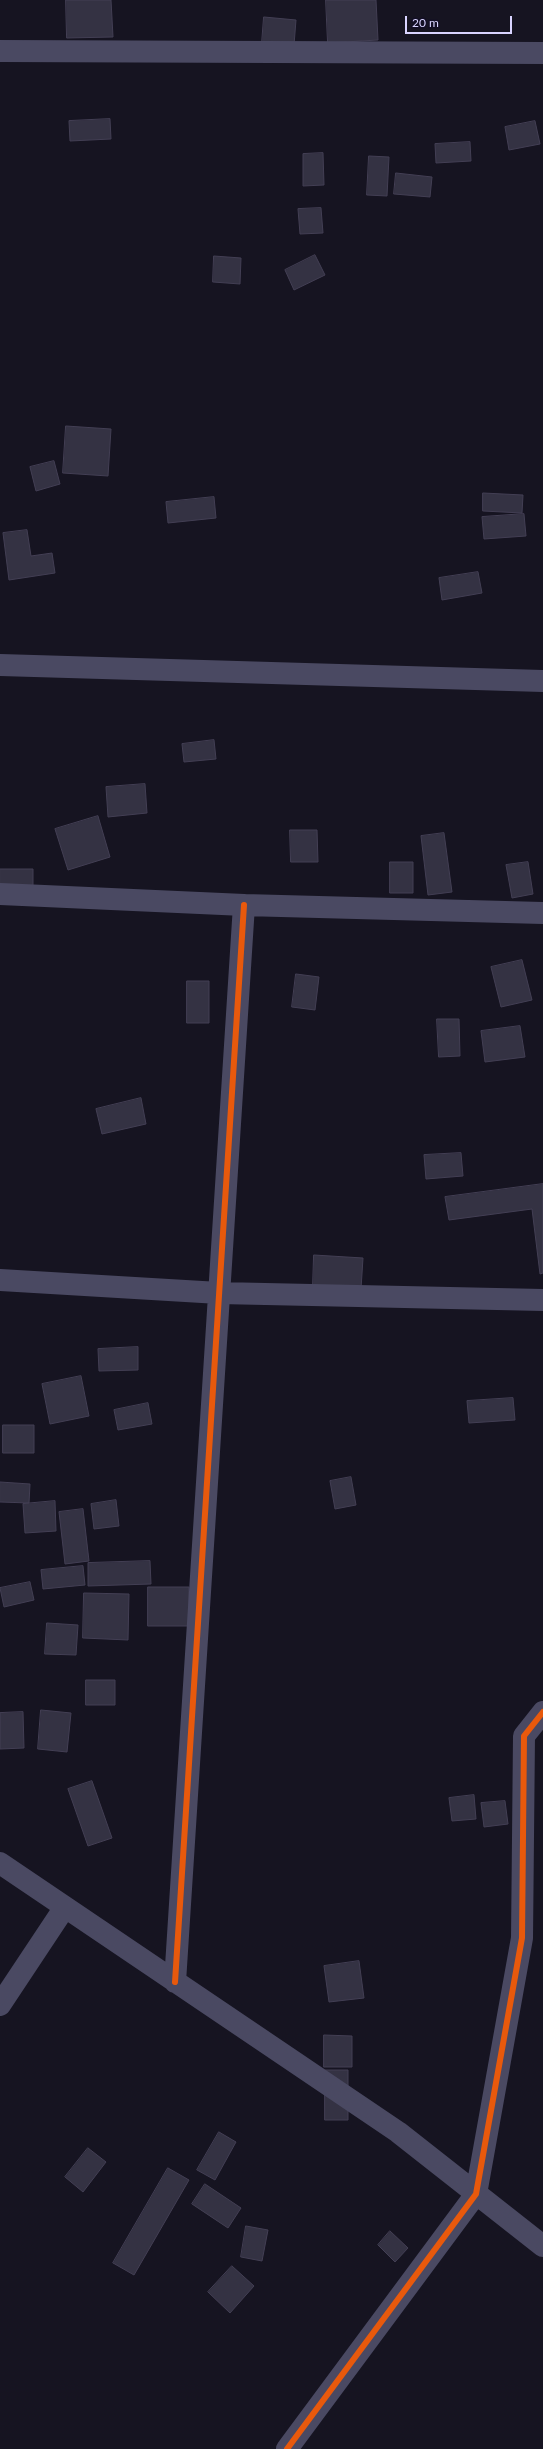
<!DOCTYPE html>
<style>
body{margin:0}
#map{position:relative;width:543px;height:2449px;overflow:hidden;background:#161421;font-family:Lato,sans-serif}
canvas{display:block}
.scale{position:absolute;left:405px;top:16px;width:107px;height:18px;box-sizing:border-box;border:2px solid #d9d4ff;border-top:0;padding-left:5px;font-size:12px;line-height:14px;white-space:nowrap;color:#d9d4ff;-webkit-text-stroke:3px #130f26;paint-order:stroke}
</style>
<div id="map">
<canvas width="543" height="2449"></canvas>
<div class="scale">20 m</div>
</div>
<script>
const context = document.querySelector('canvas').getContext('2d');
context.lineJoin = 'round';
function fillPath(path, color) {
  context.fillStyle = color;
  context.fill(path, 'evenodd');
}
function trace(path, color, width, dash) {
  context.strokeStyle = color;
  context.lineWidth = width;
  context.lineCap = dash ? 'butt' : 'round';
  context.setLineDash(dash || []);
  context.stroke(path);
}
const building = new Path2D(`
 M66 0H111L113 37 67 38Z
 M326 0H376L378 40 328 43Z
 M264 17 296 20 294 45 262 43Z
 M110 119 111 139 70 141 69 121Z
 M535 121 540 144 509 150 505 127Z
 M470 142 471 161 436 163 435 144Z
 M323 153 324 185 303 186V154Z
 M369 156 389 157 387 196 367 195Z
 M396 173 432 177 430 197 394 194Z
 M321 208 323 233 300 234 298 209Z
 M315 255 325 275 294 290 285 270Z
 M214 256 241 258 240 284 213 282Z
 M66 426 111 429 108 476 63 473Z
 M54 461 60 484 36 491 30 467Z
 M483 493 523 495 522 513 483 511Z
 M214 497 216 518 168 523 166 502Z
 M524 514 526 536 484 539 482 517Z
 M27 530 31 556 52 553 55 573 9 580 3 533Z
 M478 572 482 593 442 600 439 578Z
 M214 740 216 759 184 762 182 744Z
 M145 784 147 813 108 817 106 787Z
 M98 816 110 857 68 870 55 829Z
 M290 830H317L318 862H291Z
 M444 833 452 892 428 895 421 836Z
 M390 862H413V893H390Z
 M528 862 533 894 512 898 506 865Z
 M0 869H33V890L0 891Z
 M522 960 532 1000 501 1007 491 967Z
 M296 974 319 977 315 1010 292 1007Z
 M187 981H209V1023H187Z
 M437 1019H459L460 1056 439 1057Z
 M520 1026 525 1057 485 1062 481 1031Z
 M141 1098 146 1124 102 1134 96 1109Z
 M461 1153 463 1176 426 1179 424 1155Z
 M543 1184V1273L540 1274 532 1209 449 1220 445 1197Z
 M314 1255 363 1258 361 1289 313 1286Z
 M138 1347V1370L99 1371 98 1349Z
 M81 1376 89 1416 50 1424 42 1384Z
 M513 1398 515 1420 469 1423 467 1401Z
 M148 1403 152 1424 118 1430 114 1410Z
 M3 1425H34V1453H3Z
 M351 1477 356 1505 335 1509 330 1481Z
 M0 1482 30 1484 29 1503 0 1502Z
 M116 1500 119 1526 94 1529 91 1504Z
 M55 1501 56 1531 25 1533 23 1504Z
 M83 1509 89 1561 65 1564 59 1512Z
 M150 1561 151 1584 88 1586V1563Z
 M83 1566 85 1585 43 1589 41 1570Z
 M30 1582 34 1600 4 1607 0 1588Z
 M148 1587H189V1626H148Z
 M84 1593 129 1594 128 1640 83 1638Z
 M47 1623 78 1625 76 1655 45 1654Z
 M86 1680H115V1705H86Z
 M41 1710 71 1713 67 1752 38 1749Z
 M23 1712 24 1748 0 1749V1713Z
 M92 1781 112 1838 88 1846 68 1789Z
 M474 1795 476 1819 452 1821 449 1798Z
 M505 1801 508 1824 484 1827 481 1803Z
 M359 1961 364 1998 329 2002 324 1966Z
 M324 2035 352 2036V2067H324Z
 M325 2070H348V2120H325Z
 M219 2132 236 2142 215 2180 197 2170Z
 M88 2148 106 2162 83 2192 65 2177Z
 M168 2168 189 2180 134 2275 113 2263Z
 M205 2184 241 2208 228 2228 192 2204Z
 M246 2226 268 2230 262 2261 241 2257Z
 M390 2231 408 2248 395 2262 378 2245Z
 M232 2266 254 2286 230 2313 208 2292Z`);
fillPath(building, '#343243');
trace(building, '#433f54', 1);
trace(new Path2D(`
 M0 51 543 53
 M0 665 543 681
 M0 894 244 905 543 913
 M0 1280 219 1293 543 1300
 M0 1863 398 2132 543 2246
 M175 1982 244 905
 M0 2005 65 1907
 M287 2449 476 2194 522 1938 524 1736 543 1712`), '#4a4962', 22);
trace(new Path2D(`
 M175 1982 244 905
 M287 2449 476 2194 522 1938 524 1736 543 1712`), '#e8590c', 6);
</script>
